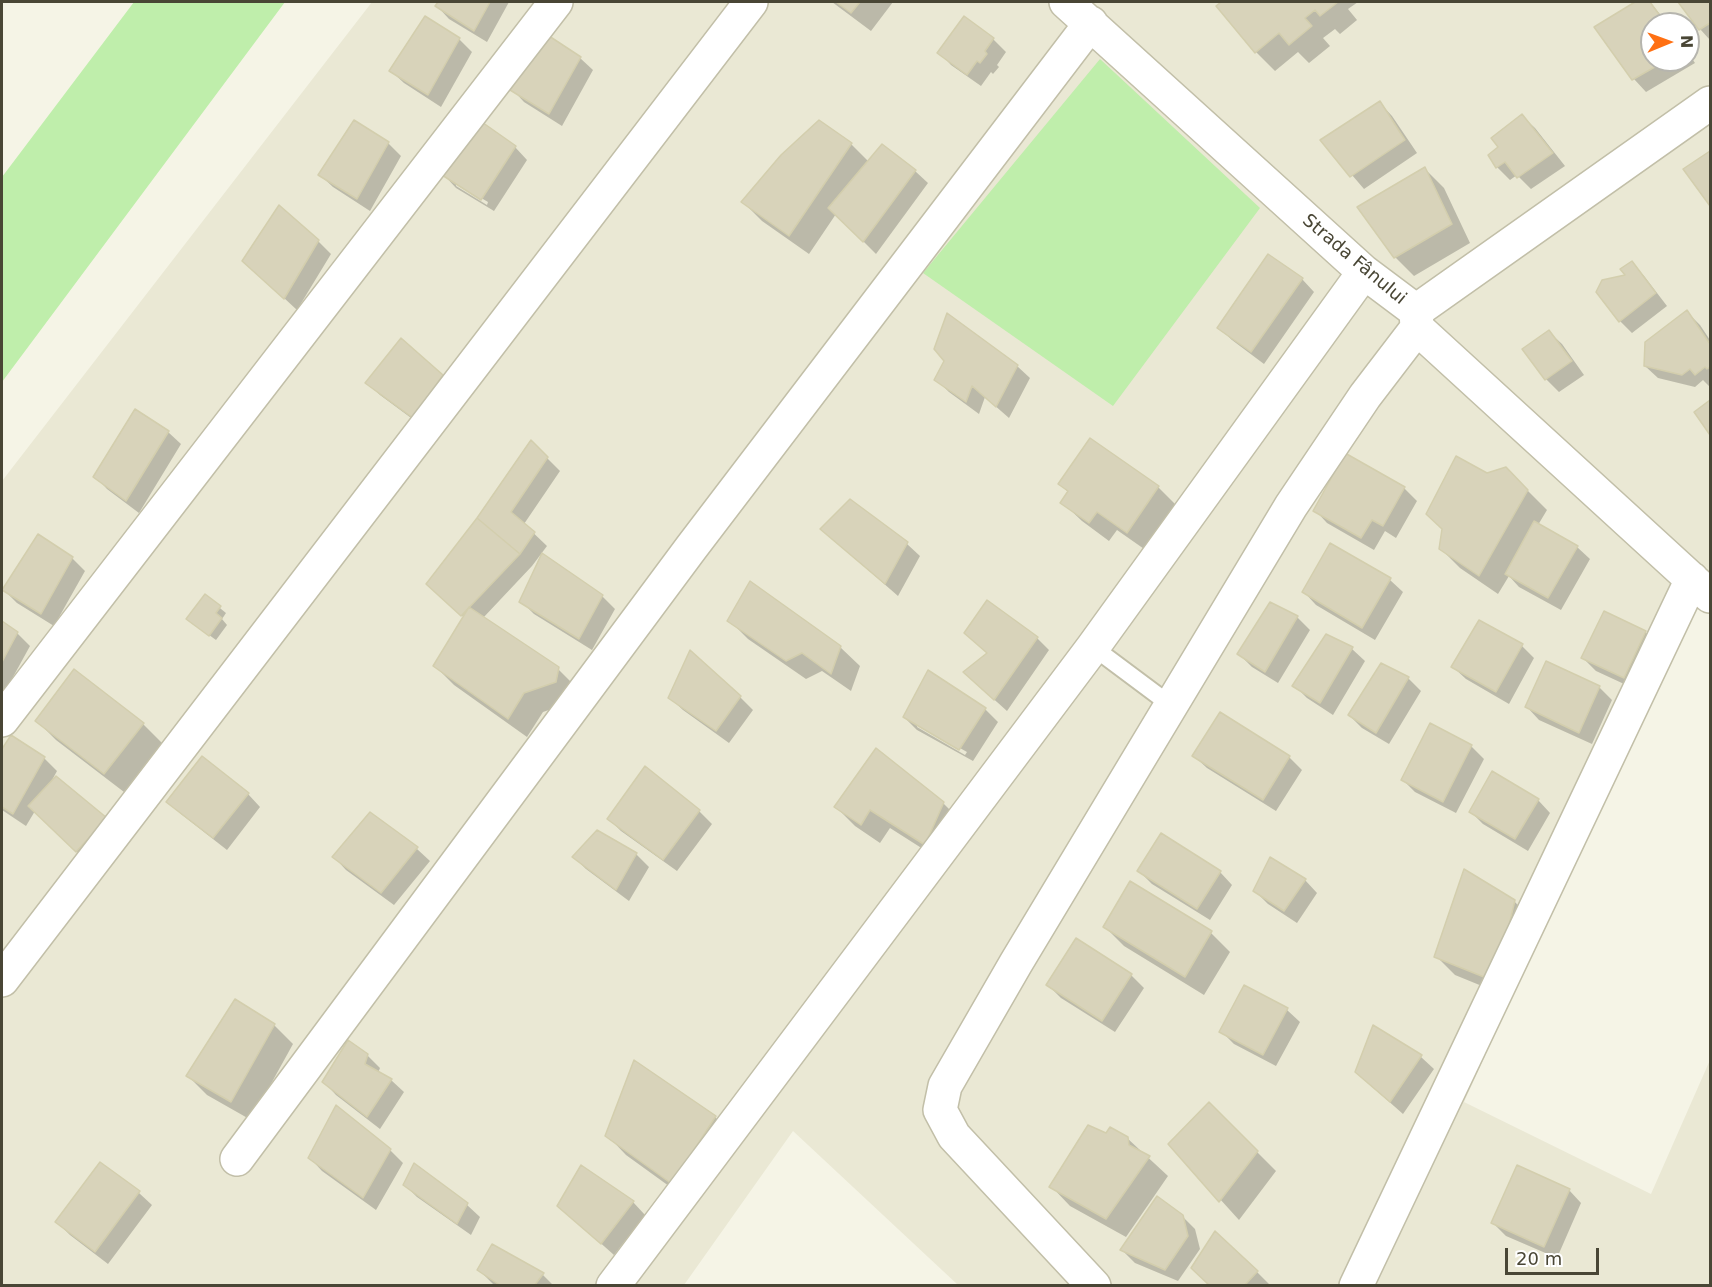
<!DOCTYPE html>
<meta charset="utf-8">
<style>
body{margin:0}
#map{position:relative;width:1712px;height:1287px;overflow:hidden;background:#f5f4e6;font-family:"DejaVu Sans",sans-serif}
canvas{display:block}
.frame{position:absolute;inset:0;border:3px solid #494635;pointer-events:none}
.north{position:absolute;left:1640px;top:12px;width:60px;height:60px;box-sizing:border-box;background:#fff;border:2px solid #b6b5ae;border-radius:50%;rotate:89deg;font-size:16px;font-weight:700;line-height:24px;text-align:center;color:#494635}
.north::after{content:'';display:block;margin:auto;width:21px;height:27px;background:#ff7013;clip-path:polygon(50% 0,100% 100%,50% 72%,0 100%)}
.scale{position:absolute;left:1505px;top:1248px;width:94px;height:27px;box-sizing:border-box;border:3px solid #494635;border-top:0;padding-left:8px;font-size:18px;line-height:21px;white-space:nowrap;color:#494635;-webkit-text-stroke:4px #fff;paint-order:stroke}
</style>
<div id="map">
<canvas width="1712" height="1287"></canvas>
<div class="frame"></div>
<div class="north">N</div>
<div class="scale">20 m</div>
</div>
<script>
const context = document.querySelector('canvas').getContext('2d');
context.lineJoin = 'round';
function fillPath(path, color) {
  context.fillStyle = color;
  context.fill(path, 'evenodd');
}
function trace(path, color, width, dash) {
  context.strokeStyle = color;
  context.lineWidth = width;
  context.lineCap = dash ? 'butt' : 'round';
  context.setLineDash(dash || []);
  context.stroke(path);
}
function label(font, color, halo, rows, align = 'center') {
  context.font = font + ' "DejaVu Sans",sans-serif';
  context.lineWidth = 6;
  context.setLineDash([]);
  context.textBaseline = 'middle';
  context.strokeStyle = halo;
  context.fillStyle = color;
  for (const [text, x, y, turn = 0] of rows) {
    context.save();
    context.translate(x, y);
    context.rotate((+turn || 0) * Math.PI / 180);
    context.textAlign = isNaN(turn) ? turn : align;
    if (halo) context.strokeText(text, 0, 0);
    context.fillText(text, 0, 0);
    context.restore();
  }
}
fillPath(new Path2D(`
 M372 2H1710V586L1703 579 1464 1102 1651 1194 1710 1060V1285H958L793 1131 684 1285H2V481ZM1652 24H1688V60H1652Z`), '#eae8d4');
fillPath(new Path2D(`
 M134 2H285L2 382V177Z
 M1100 59 1260 208 1113 406 923 273Z`), '#bfeeab');
fillPath(new Path2D(`
 M440 2H509L487 42 449 19 437 6Z
 M832 2H893L871 31Z
 M1223 2H1358L1348 9 1357 20 1340 34 1335 29 1323 38 1330 46 1309 63 1298 52 1275 71 1256 52 1218 6Z
 M1638 2H1650L1668 24H1652V60H1688V53L1695 63 1646 92 1634 79 1596 27Z
 M1679 2H1710V40L1700 29Z
 M459 39 472 52 441 107 404 83 391 71Z
 M993 39 1006 52 997 65 999 67 993 74 991 72 981 86 951 65 939 52Z
 M580 58 593 70 562 126 524 102 512 89Z
 M1380 103 1392 116 1417 153 1364 189 1322 140Z
 M1522 116 1535 128 1565 166 1531 189 1517 175 1510 180 1497 167 1500 147Z
 M388 143 401 156 370 211 333 187 320 175Z
 M851 144 869 162 915 171 928 183 876 254 836 214 809 254 762 221 743 202Z
 M515 147 527 160 494 211 456 188 444 175ZM456 183 488 202 487 205 456 186Z
 M1710 152V203L1686 170Z
 M1425 169 1444 188 1470 243 1414 276 1395 257Z
 M318 241 331 254 297 310 257 273Z
 M1632 263 1644 276 1667 306 1632 333 1620 321Z
 M1302 279 1314 292 1264 364 1232 340 1219 328Z
 M1687 312 1700 325 1710 340 1709 386 1703 380 1695 387 1658 378 1645 366Z
 M1549 332 1562 344 1584 375 1559 392 1546 379 1524 349Z
 M1017 366 1030 378 1009 418 985 397 979 414 949 392 936 379Z
 M442 376 454 388 426 429 380 395 367 383Z
 M168 432 181 444 139 513 107 489 95 476Z
 M1091 440 1158 487 1177 506 1147 551 1117 530 1109 541 1082 521 1062 502 1069 493 1060 484Z
 M531 442 560 471 524 524 547 546 541 554 602 596 615 609 592 650 534 614 521 601 541 554 532 566 483 618 558 669 577 688 575 701 543 712 527 737 454 685 435 666 465 618 441 596 478 518Z
 M1506 469 1547 510 1538 525 1577 547 1590 559 1561 610 1519 587 1509 576 1498 594 1460 568 1441 549 1486 475Z
 M1404 488 1417 501 1396 538 1385 531 1374 550 1327 523 1315 510Z
 M835 541 907 544 920 556 898 596Z
 M72 558 85 571 54 626 17 603 4 590Z
 M1390 580 1403 592 1375 640 1316 605 1304 592Z
 M205 596 226 613 222 619 227 625 216 640 194 624Z
 M1297 617 1310 630 1278 683 1252 667 1239 654Z
 M729 620 840 647 860 666 851 691 822 671 806 679 748 639Z
 M2 623 17 633 30 646 2 697Z
 M1645 632 1658 645 1637 690 1596 671 1583 658Z
 M1326 636 1352 649 1365 661 1333 715 1307 698 1294 685Z
 M1037 638 1049 650 1007 711 978 685Z
 M1522 646 1534 658 1509 704 1466 679 1453 667Z
 M1547 663 1599 687 1612 700 1592 744 1539 720 1527 707Z
 M1408 678 1421 691 1389 744 1362 728 1349 715Z
 M740 697 753 710 729 743 683 710 670 698Z
 M985 709 998 722 973 761 917 730 904 717ZM917 724 967 752 965 755 917 727Z
 M37 721 143 724 162 743 124 792 56 740Z
 M11 737 44 758 57 771 51 782 105 819 89 863 35 811 26 826 2 810V751Z
 M1471 746 1484 759 1456 813 1415 792 1403 780Z
 M1194 756 1289 757 1302 770 1276 811 1207 768Z
 M645 768 699 811 712 824 677 871 621 831 609 819Z
 M248 794 260 807 227 850 181 814 168 801Z
 M1538 800 1550 813 1528 851 1483 824 1471 812Z
 M943 803 962 822 945 863 890 828 880 843 855 826 836 807Z
 M370 814 417 849 430 861 394 905 346 870 334 857Z
 M636 854 649 867 629 901 586 869 574 857Z
 M1139 871 1220 872 1232 885 1210 920 1152 884Z
 M1305 880 1317 893 1297 923 1268 904 1255 891Z
 M1131 884 1211 933 1230 952 1204 995 1124 946 1105 927Z
 M1514 901 1533 921 1504 995 1455 975 1436 956Z
 M1131 975 1144 988 1115 1032 1061 998 1048 985Z
 M1287 1010 1300 1022 1276 1066 1234 1044 1221 1031Z
 M274 1025 293 1044 251 1120 207 1095 188 1076Z
 M1374 1027 1421 1057 1434 1069 1403 1114 1369 1084Z
 M367 1055 380 1068 378 1073 391 1080 404 1092 380 1129 336 1095 324 1082Z
 M1209 1104 1276 1171 1239 1220 1170 1144Z
 M715 1117 734 1136 691 1202 626 1155 607 1135Z
 M1106 1135 1127 1138 1168 1176 1126 1237 1070 1206 1051 1186Z
 M390 1150 403 1163 376 1210 322 1171 310 1158Z
 M101 1164 139 1193 152 1205 108 1264 70 1235 57 1222Z
 M415 1165 467 1205 480 1217 471 1235 417 1197 404 1184Z
 M1569 1190 1581 1203 1557 1258 1506 1236 1493 1223Z
 M633 1202 645 1215 614 1255 559 1206Z
 M1182 1216 1195 1229 1200 1249 1178 1281 1135 1263 1122 1250Z
 M1215 1233 1257 1272 1270 1285 1212 1286Z
 M479 1270 543 1275 554 1286H495Z`), '#0003');
const building = new Path2D(`
 M438 2H490L474 31 435 6Z
 M836 2H860L851 13Z
 M1221 2H1338L1320 16 1315 10 1305 18 1312 26 1289 45 1279 33 1255 53 1216 6Z
 M1635 2H1650L1666 24H1652V60H1667L1632 80 1594 27Z
 M1678 2H1710V23L1699 30Z
 M425 16 460 38 428 95 389 71Z
 M964 16 994 38 985 51 987 54 980 63 977 61 967 75 937 53Z
 M546 34 581 57 549 114 510 90Z
 M1380 101 1405 140 1350 177 1320 140Z
 M1522 114 1553 153 1517 178 1505 162 1496 168 1488 155 1498 147 1491 138Z
 M354 120 389 142 357 199 318 175Z
 M479 120 516 146 481 200 442 175Z
 M819 120 852 143 789 236 741 202 781 155Z
 M882 144 916 170 863 242 828 208Z
 M1710 151V206L1683 169Z
 M1425 167 1452 224 1394 258 1357 207Z
 M279 205 319 240 284 299 242 261Z
 M1268 254 1303 278 1251 352 1217 328Z
 M1632 261 1656 293 1619 322 1596 292 1602 280 1625 275 1620 269Z
 M1687 310 1710 344V367L1707 369 1705 367 1695 375 1690 369 1682 375 1644 366 1645 342Z
 M947 313 1018 365 996 407 972 386 966 402 934 380 944 361 934 349Z
 M1549 330 1572 361 1545 380 1522 349Z
 M401 338 443 375 413 418 365 383Z
 M1710 400V435L1694 412Z
 M135 409 169 431 126 501 93 477Z
 M1090 438 1159 486 1127 533 1097 512 1089 523 1060 503 1068 491 1058 484Z
 M531 440 548 457 511 512 535 532 520 554 477 518Z
 M1345 453 1405 487 1383 526 1372 520 1361 538 1313 511Z
 M1456 456 1487 473 1506 467 1528 490 1479 576 1439 549 1442 529 1426 514Z
 M850 499 908 542 885 584 820 529Z
 M477 518 520 554 461 616 426 584Z
 M1534 521 1578 546 1548 598 1505 574Z
 M38 534 73 557 41 614 2 590Z
 M1330 543 1391 578 1362 628 1302 592Z
 M542 553 603 595 579 639 519 602Z
 M750 581 841 646 831 674 802 653 786 661 727 621Z
 M205 594 221 606 216 613 222 618 209 636 186 619Z
 M987 600 1038 637 994 700 963 672 987 653 964 633Z
 M1270 602 1298 616 1265 672 1237 654Z
 M469 607 559 667 556 682 524 693 508 719 433 666Z
 M1604 611 1646 631 1624 678 1581 658Z
 M1479 620 1523 644 1496 692 1451 667Z
 M2 621 18 632 2 662Z
 M1326 634 1353 647 1320 703 1292 686Z
 M690 650 741 696 716 731 668 698Z
 M1546 661 1600 686 1579 733 1525 707Z
 M1381 663 1409 677 1376 733 1348 715Z
 M74 669 144 723 104 774 35 721Z
 M928 670 986 708 959 750 903 717Z
 M1220 712 1290 756 1263 800 1192 756Z
 M1430 723 1472 745 1443 802 1401 780Z
 M11 735 45 757 13 814 2 807V749Z
 M876 748 944 802 925 845 870 810 861 825 834 807Z
 M202 756 249 793 213 838 166 802Z
 M645 766 700 810 663 860 607 819Z
 M1492 771 1539 799 1515 839 1469 812Z
 M56 776 107 818 76 852 28 806Z
 M370 812 418 847 381 893 332 857Z
 M597 830 637 853 616 890 572 857Z
 M1161 833 1221 871 1197 909 1137 871Z
 M1270 857 1306 879 1284 911 1253 891Z
 M1464 869 1515 900 1507 934 1484 977 1434 957Z
 M1130 881 1212 931 1185 977 1103 927Z
 M1076 938 1132 974 1102 1021 1046 985Z
 M1244 985 1288 1008 1263 1055 1219 1032Z
 M235 999 275 1024 231 1102 186 1076Z
 M1373 1025 1422 1055 1390 1102 1355 1072Z
 M348 1040 368 1054 365 1064 392 1079 367 1117 322 1082Z
 M634 1060 716 1116 672 1184 605 1136Z
 M1209 1102 1258 1151 1219 1202 1168 1144Z
 M336 1105 391 1149 363 1198 308 1158Z
 M1088 1125 1106 1133 1110 1127 1128 1137 1129 1145 1150 1156 1106 1219 1049 1187Z
 M100 1162 140 1191 95 1252 55 1222Z
 M414 1163 468 1203 457 1224 403 1185Z
 M581 1165 634 1201 601 1244 557 1206Z
 M1517 1165 1570 1189 1544 1247 1491 1223Z
 M1157 1196 1183 1215 1188 1236 1165 1270 1120 1250Z
 M1215 1231 1258 1271 1244 1286H1210L1191 1268Z
 M492 1244 544 1273 534 1286H501L477 1270Z`);
fillPath(building, '#d8d3ba');
trace(building, '#d3cead', 1.5);
const lane = new Path2D(`
 M1093 647 1172 706`);
const street = new Path2D(`
 M1066 2 1364 272 1416 311 1417 328 1710 596
 M1416 311 1710 103
 M2 720 556 2
 M2 980 751 2
 M237 1159 691 548 1091 23
 M613 1286 1093 647 1364 272
 M1094 1286 954 1136 940 1110 945 1086 1016 963 1291 506 1365 396 1417 328
 M1356 1286 1692 579`);
trace(lane, '#c2bfa8', 20);
trace(street, '#c2bfa8', 36);
trace(lane, '#fff', 16);
trace(street, '#fff', 33);
label('18px', '#494635', '#fff', [
 ["Strada Fânului",1354,260,40]
]);
</script>
